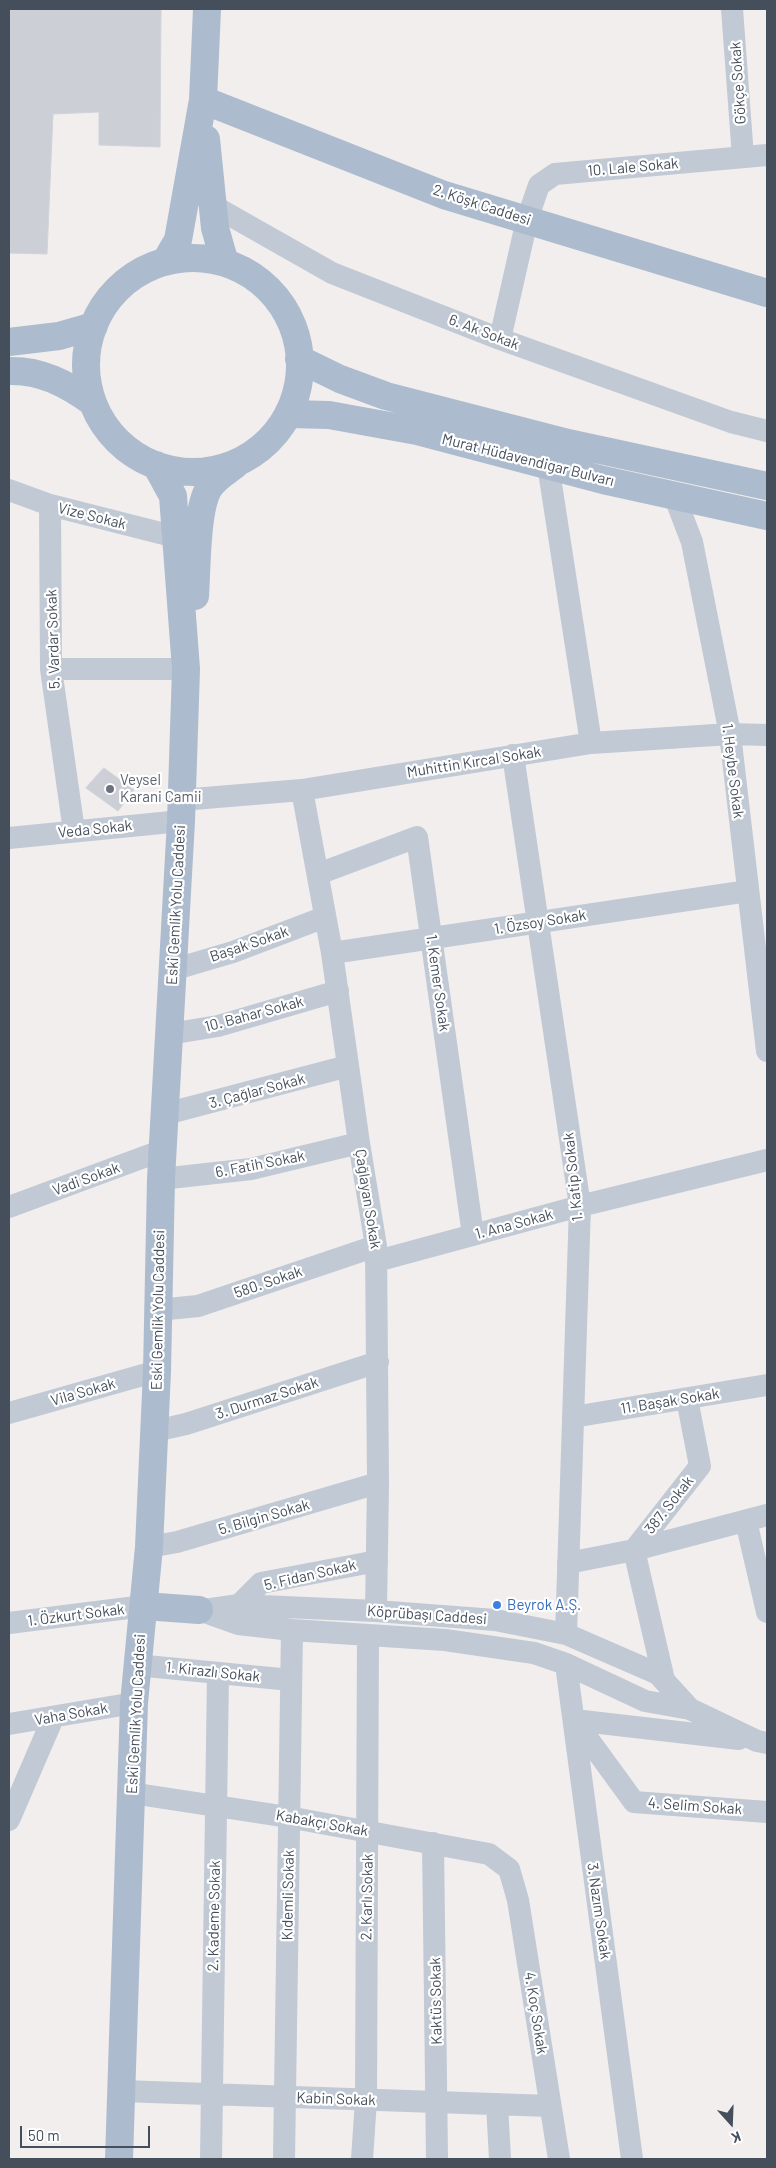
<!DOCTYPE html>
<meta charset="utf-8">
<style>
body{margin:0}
#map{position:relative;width:776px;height:2168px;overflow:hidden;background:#f1eeed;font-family:Barlow,sans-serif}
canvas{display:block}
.frame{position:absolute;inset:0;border:10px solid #454f5c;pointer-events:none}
.north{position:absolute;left:706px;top:2098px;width:50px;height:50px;-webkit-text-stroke:4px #fff;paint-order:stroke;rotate:160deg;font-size:14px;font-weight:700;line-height:20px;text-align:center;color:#454f5c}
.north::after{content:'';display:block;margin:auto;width:18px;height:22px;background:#454f5c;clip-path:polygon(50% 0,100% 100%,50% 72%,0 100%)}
.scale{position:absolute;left:20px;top:2126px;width:130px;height:22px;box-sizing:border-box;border:2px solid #454f5c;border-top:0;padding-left:6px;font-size:15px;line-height:18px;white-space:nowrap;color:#454f5c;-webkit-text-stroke:4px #fff;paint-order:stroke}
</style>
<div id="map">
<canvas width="776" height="2168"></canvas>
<div class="frame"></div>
<div class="north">K</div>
<div class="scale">50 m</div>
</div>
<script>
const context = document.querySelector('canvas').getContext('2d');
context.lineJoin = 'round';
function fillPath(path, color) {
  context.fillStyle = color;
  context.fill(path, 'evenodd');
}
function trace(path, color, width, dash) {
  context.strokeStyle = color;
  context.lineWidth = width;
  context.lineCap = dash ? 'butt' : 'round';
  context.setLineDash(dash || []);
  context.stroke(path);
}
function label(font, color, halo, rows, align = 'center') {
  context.font = font + ' Barlow,sans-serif';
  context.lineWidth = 4.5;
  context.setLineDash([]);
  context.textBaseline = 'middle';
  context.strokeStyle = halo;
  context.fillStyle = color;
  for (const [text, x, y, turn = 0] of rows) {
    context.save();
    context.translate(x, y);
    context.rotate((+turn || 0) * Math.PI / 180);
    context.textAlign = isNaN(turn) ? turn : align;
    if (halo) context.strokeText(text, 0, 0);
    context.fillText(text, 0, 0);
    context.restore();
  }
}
const building = new Path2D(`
 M9 9H161L160 147 99 145V112L53 114 47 254 9 253Z
 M104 768 134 790 118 811 86 788Z`);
fillPath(building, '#cccfd6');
trace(building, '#d1d3da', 1);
trace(new Path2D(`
 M732 9 743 157
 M212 205 332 273 500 339 731 422 767 431
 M500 339 527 220 539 185 555 174 767 155
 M548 465 591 743
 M9 490 50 505 176 537
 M674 495 692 542 730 734 767 1051
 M50 505 51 669 74 831
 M51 669H186
 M513 755 580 1206 566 1634
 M302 790 332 953 359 1143 376 1246 378 1483 376 1611
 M181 800 302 790 591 743 730 734 767 735
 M9 838 181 821
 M318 874 417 837 473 1235
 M332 953 748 891
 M172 970 233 952 325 917
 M169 1034 218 1026 338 991
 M165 1114 348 1066
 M161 1179 251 1169 359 1143
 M9 1207 163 1150
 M377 1261 580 1206 767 1160
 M158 1310 198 1306 376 1246
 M9 1413 157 1371
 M573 1417 767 1385
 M155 1431 186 1424 378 1362
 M746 1521 767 1612
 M149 1547 177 1542 378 1483
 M568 1563 634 1550 700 1466 687 1399
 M199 1610 238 1624 292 1630 445 1640 534 1653 566 1664 645 1701 690 1709 757 1741 767 1743
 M204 1610 239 1605 376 1611 495 1620 566 1634 658 1674 690 1709
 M239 1613V1605L261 1583 377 1561
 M9 1623 144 1606
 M566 1664 632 2159
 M136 1665 291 1680
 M664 1680 634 1550 767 1515
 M574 1720 739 1739
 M575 1721 634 1802 767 1812
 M9 1724 134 1703
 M131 1793 288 1817 489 1854 509 1869 518 1900 559 2159
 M9 1820 53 1718
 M433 1843 437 2159
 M122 2091 550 2106
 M497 2104 500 2159
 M211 2159 218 1673
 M284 2159 292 1630
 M362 2159 366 2100 368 1635`), '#c0c9d4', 22);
trace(new Path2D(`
 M203 100 444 195 767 293
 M206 139 215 228 225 263
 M86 365a107 107 0 1 1 214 0a107 107 0 1 1-214 0Z
 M165 262 178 240 203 100 207 9
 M9 342 59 336 94 326
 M299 359 340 379 386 396 568 443 767 486
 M9 371C41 370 67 384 92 402
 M288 414 329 415 417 431 603 480 767 516
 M195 596C197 569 196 509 209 488 215 478 226 472 235 465
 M144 1606 199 1610
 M119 2159 134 1703 149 1547 157 1371 161 1179 181 821 186 669 173 496 156 465`), '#acbbce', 28);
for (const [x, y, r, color] of [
 [110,789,5,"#6b7280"],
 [497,1605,5,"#3f7fe0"]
]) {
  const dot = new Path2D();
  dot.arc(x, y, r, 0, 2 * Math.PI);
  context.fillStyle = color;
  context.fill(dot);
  trace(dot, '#fff', 2);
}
label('15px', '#454f5c', '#fff', [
 ["Gökçe Sokak",738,83,-94],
 ["10. Lale Sokak",633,167,-5],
 ["2. Köşk Caddesi",482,205,18],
 ["6. Ak Sokak",484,332,21],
 ["Murat Hüdavendigar Bulvarı",528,460,14],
 ["Vize Sokak",92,516,14],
 ["5. Vardar Sokak",53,639,-92],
 ["Muhittin Kırcal Sokak",474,762,-9],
 ["1. Heybe Sokak",733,771,83],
 ["Veda Sokak",95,829,-6],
 ["Eski Gemlik Yolu Caddesi",176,905,-87],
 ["1. Özsoy Sokak",540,922,-9],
 ["Başak Sokak",249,944,-19],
 ["1. Kemer Sokak",438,983,82],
 ["10. Bahar Sokak",254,1014,-15],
 ["3. Çağlar Sokak",257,1091,-15],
 ["6. Fatih Sokak",260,1164,-11],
 ["1. Katip Sokak",573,1177,-96],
 ["Vadi Sokak",86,1179,-20],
 ["Çağlayan Sokak",368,1199,81],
 ["1. Ana Sokak",514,1224,-15],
 ["580. Sokak",268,1282,-19],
 ["Eski Gemlik Yolu Caddesi",158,1310,-89],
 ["Vila Sokak",83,1392,-16],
 ["3. Durmaz Sokak",267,1398,-18],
 ["11. Başak Sokak",670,1401,-9],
 ["387. Sokak",669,1505,-52],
 ["5. Bilgin Sokak",264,1517,-16],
 ["5. Fidan Sokak",310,1575,-13],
 ["1. Özkurt Sokak",76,1615,-7],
 ["Köprübaşı Caddesi",427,1615,4],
 ["1. Kirazlı Sokak",213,1672,6],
 ["Vaha Sokak",71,1714,-10],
 ["Eski Gemlik Yolu Caddesi",136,1714,-87],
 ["4. Selim Sokak",695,1806,4],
 ["Kabakçı Sokak",322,1823,10],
 ["Kıdemli Sokak",288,1895,-89],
 ["2. Karlı Sokak",367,1897,-89],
 ["3. Nazım Sokak",599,1911,82],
 ["2. Kademe Sokak",214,1916,-89],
 ["Kaktüs Sokak",436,2001,-91],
 ["4. Koç Sokak",536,2013,81],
 ["Kabin Sokak",336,2099,2]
]);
label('15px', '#5b616d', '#fff', [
 ["Veysel",120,780],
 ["Karani Camii",120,797]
], 'left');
label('15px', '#366cbe', '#fff', [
 ["Beyrok A.Ş.",507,1605]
], 'left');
</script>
